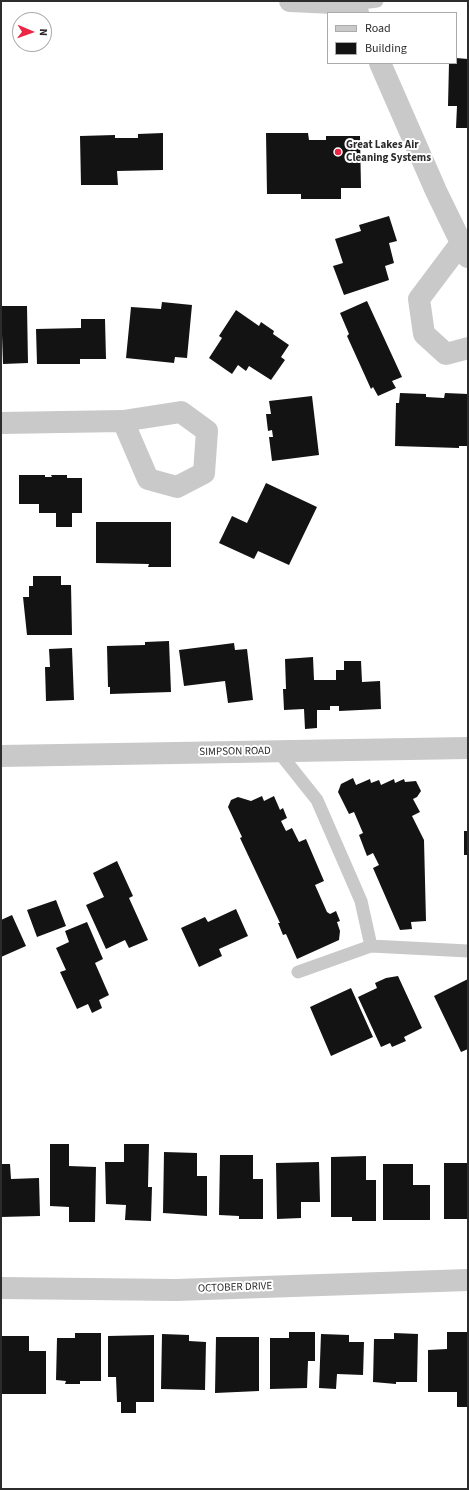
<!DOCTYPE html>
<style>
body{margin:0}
#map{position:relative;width:469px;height:1490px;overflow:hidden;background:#fff;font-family:"Source Sans 3",sans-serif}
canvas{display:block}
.frame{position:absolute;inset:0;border:2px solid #2c2c2c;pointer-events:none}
.legend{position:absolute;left:327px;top:12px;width:130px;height:52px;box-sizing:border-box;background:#fff;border:1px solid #ababab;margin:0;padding:5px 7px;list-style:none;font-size:12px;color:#2c2c2c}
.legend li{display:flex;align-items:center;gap:8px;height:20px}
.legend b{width:20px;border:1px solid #ababab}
.north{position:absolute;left:12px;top:12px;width:40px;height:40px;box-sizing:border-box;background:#fff;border:1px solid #ababab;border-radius:50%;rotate:92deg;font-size:11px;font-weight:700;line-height:16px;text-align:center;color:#2c2c2c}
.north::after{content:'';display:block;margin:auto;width:14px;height:18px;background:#ec2644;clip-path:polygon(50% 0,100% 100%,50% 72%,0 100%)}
</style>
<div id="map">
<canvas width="469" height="1490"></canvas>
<div class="frame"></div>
<ul class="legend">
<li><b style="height:5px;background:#c9c9c9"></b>Road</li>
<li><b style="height:11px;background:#131313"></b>Building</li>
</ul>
<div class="north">N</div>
</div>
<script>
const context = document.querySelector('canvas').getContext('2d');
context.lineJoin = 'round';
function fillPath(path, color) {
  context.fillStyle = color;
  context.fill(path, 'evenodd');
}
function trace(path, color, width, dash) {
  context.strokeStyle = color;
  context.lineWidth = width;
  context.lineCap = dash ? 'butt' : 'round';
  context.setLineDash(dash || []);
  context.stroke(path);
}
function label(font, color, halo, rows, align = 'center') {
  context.font = font + ' "Source Sans 3",sans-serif';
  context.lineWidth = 4;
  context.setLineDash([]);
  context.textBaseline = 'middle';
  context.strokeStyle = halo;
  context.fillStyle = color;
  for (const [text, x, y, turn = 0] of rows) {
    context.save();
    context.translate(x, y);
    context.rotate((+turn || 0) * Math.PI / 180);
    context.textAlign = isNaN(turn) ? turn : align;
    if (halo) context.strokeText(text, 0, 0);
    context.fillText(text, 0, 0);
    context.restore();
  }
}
fillPath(new Path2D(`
 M456 58 468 59V128H456L457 106H448L449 63H456Z
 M163 133V170L117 171 118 185H81L80 136 115 135V138H138V134Z
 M266 133H308L309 140H326V136H360L361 188H341V199H301V194H267Z
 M389 216 397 241 389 243 394 263 385 266 389 280 344 295 333 266 343 263 335 239 361 231 359 225Z
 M367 301 402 377 392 381 396 388 378 396 373 387 371 389 347 336 349 334 340 313Z
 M162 302 192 305 187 358 175 357 174 363 126 358 131 307 161 309Z
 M1 306H27L28 363 3 364Z
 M236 310 259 326 261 322 274 331 273 334 289 345 281 357 285 360 271 380 249 366 246 371 238 365 232 374 209 358 222 338 219 336Z
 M81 319H105L106 359H80V364H37L36 329 81 328Z
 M400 393 426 394V397L444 398 445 393 468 394 467 446H459V448L395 446 396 403H399Z
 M312 396 319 455 272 461 269 437H273L272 430 268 431 266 414H271L269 401Z
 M19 475H45V477H52L51 475H67V478H82V513H72V527H56V513H39V504H19Z
 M266 483 317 507 289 565 258 551 254 559 219 543 232 516 247 523Z
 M96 522H171V567H148L149 564 96 563Z
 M33 576H61V585H71L72 635H27L23 597H29V586H33Z
 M169 641 171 692 110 694V687H108L107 646 145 645V642Z
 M234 643 235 650 247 649 253 700 228 703 225 681 184 686 179 650Z
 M72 648 74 700 46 701 45 667H50L49 649Z
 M313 657 314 680H336V670H344V661H361L362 682 380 681 381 709 339 711V706H330V710H317V728L305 729 304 709 284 710 283 689H286L285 659Z
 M353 778 356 785 370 779 371 783 379 780 381 785 394 779 395 783 404 779 405 782 416 781 421 791 417 797 413 799 420 812 412 816 424 840 426 921 411 922 412 929 400 930 373 868 379 865 373 853 367 856 359 835 363 833 354 812 349 814 338 792 341 784Z
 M262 796 264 801 274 796 280 810 283 808 287 818 281 821 286 831 292 828 299 842 306 839 324 881 315 885 327 912 330 914 336 911 340 921 337 922 340 931 339 940 297 959 286 934 283 935 278 923H280L240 838 242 837 228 807 231 800 238 797 251 801Z
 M464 831H468V855H464Z
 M117 861 133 896 129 898 148 940 129 948 125 940 106 949 86 905 104 897 93 873Z
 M56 900 66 926 37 937 27 910Z
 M236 909 248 936 219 949 222 956 199 967 181 928 205 917 208 922Z
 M12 915 26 946 1 957V920Z
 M87 922 103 959 95 963 109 995 99 1000 102 1008 92 1013 88 1004 77 1009 60 972 66 970 56 948 69 942 65 931Z
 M398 976 422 1028 404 1037 406 1041 392 1047 390 1043 381 1047 358 997 377 988 375 983 386 978Z
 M468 979V1049L461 1052 434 996Z
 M351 988 373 1037 331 1056 310 1007Z
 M50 1144H69V1166L96 1167 95 1222H69V1207L50 1206Z
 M124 1144H149L148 1187H152L151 1221 125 1220 126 1205 106 1204 105 1162H124Z
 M164 1152 197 1153V1176H207V1216L163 1213Z
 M220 1155H253V1179H263V1219H239V1216L219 1215Z
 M366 1156V1180H376V1221H352V1217H331V1157Z
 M319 1162 320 1202H301V1218L277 1219 276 1163Z
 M444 1163H468V1219H444Z
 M1 1164H10L11 1179 39 1178 40 1216 1 1217Z
 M383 1164H413V1185H430V1220H383Z
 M289 1332H315V1361H308L307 1388 270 1389V1338H289Z
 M447 1332H468V1407H457V1392H428V1350L447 1349Z
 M75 1333H101V1381H80V1384H65L66 1381 56 1380 57 1338H75Z
 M394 1333 418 1334 417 1382H396V1384L373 1382 374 1339H394Z
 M162 1334 189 1335V1341L206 1342 205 1390 161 1389Z
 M321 1334 349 1335V1342H364L363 1375 337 1374 336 1389 319 1388Z
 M154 1335V1402H136V1413H121V1402H117L116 1377H108V1336Z
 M1 1336H29V1351H46V1394H1Z
 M216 1337H259V1391L215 1393Z`), '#131313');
trace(new Path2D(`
 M354 4 377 1
 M278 751 317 800 361 901 371 946
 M298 972 371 946 468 951`), '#c9c9c9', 13);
trace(new Path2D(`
 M290 1 354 4 358 13
 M380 63 436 191 468 257
 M461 243 419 299 424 334 446 354 468 348
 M1 423 123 421 181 412 207 431 204 473 177 487 148 479 123 421
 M1 756 468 748
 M1 1288 176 1290 468 1280`), '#c9c9c9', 22);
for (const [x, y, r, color] of [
 [338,152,4,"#ec2644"]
]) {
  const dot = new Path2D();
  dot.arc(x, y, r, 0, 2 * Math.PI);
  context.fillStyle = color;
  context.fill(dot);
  trace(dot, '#fff', 1.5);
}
label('bold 11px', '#2c2c2c', '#fff', [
 ["Great Lakes Air",346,146],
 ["Cleaning Systems",346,159]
], 'left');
label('11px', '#2c2c2c', '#fff', [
 ["SIMPSON ROAD",235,752,-1],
 ["OCTOBER DRIVE",235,1288,-2]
]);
</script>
